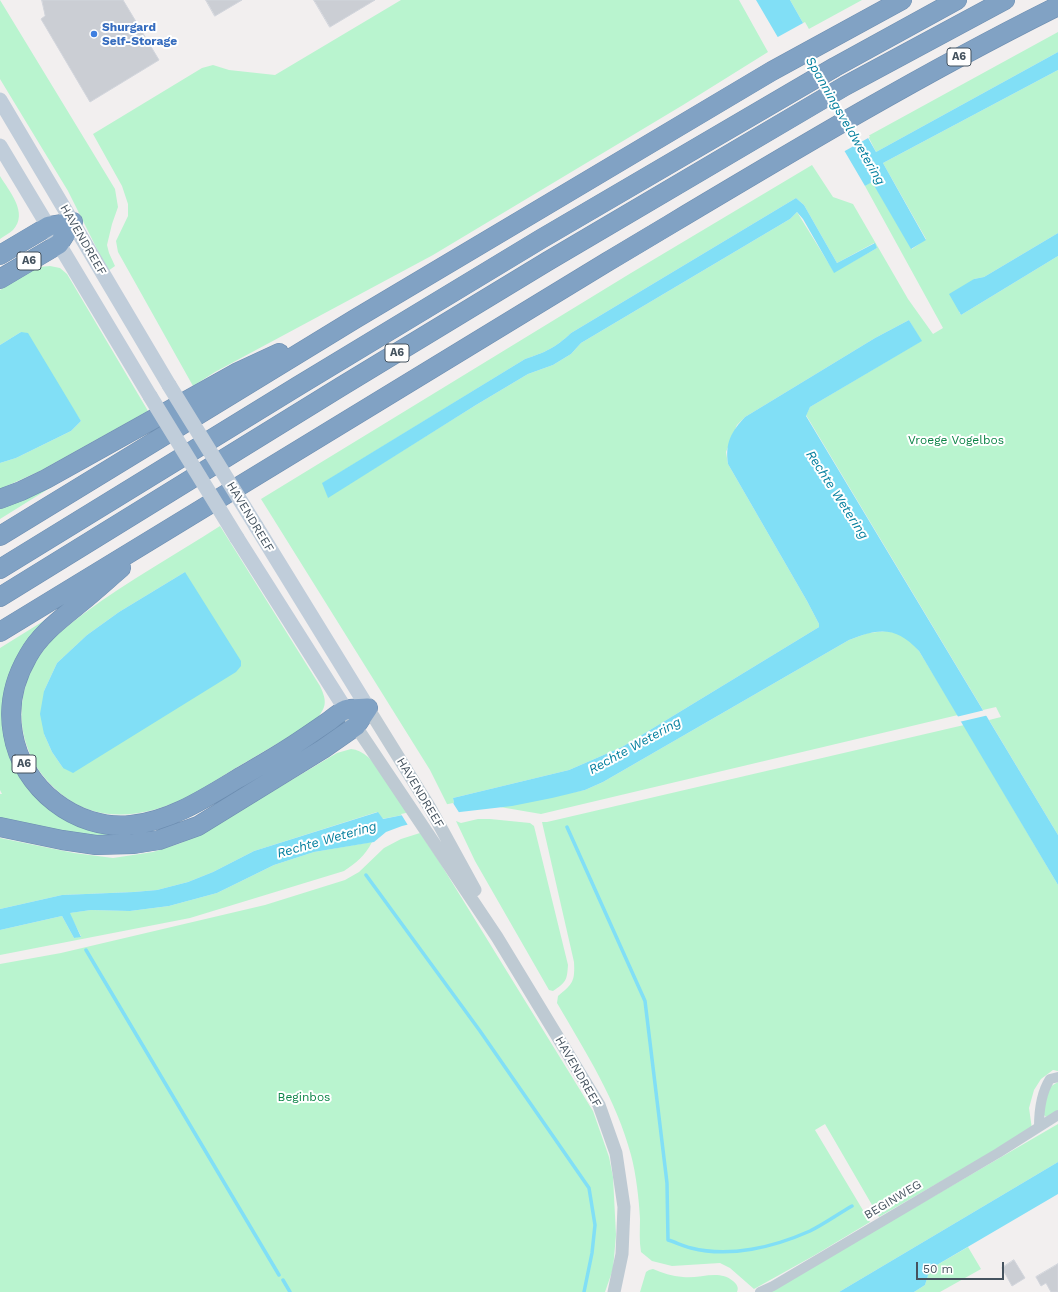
<!DOCTYPE html>
<style>
body{margin:0}
#map{position:relative;width:1058px;height:1292px;overflow:hidden;background:#f2efef;font-family:"Work Sans",sans-serif}
canvas{display:block}
.scale{position:absolute;left:916px;top:1262px;width:88px;height:18px;box-sizing:border-box;border:2px solid #45535f;border-top:0;padding-left:5px;font-size:12px;line-height:14px;white-space:nowrap;color:#45535f;-webkit-text-stroke:3px #fff;paint-order:stroke}
</style>
<div id="map">
<canvas width="1058" height="1292"></canvas>
<div class="scale">50 m</div>
</div>
<script>
const context = document.querySelector('canvas').getContext('2d');
context.lineJoin = 'round';
function fillPath(path, color) {
  context.fillStyle = color;
  context.fill(path, 'evenodd');
}
function trace(path, color, width, dash) {
  context.strokeStyle = color;
  context.lineWidth = width;
  context.lineCap = dash ? 'butt' : 'round';
  context.setLineDash(dash || []);
  context.stroke(path);
}
function label(font, color, halo, rows, align = 'center') {
  context.font = font + ' "Work Sans",sans-serif';
  context.lineWidth = 4;
  context.setLineDash([]);
  context.textBaseline = 'middle';
  context.strokeStyle = halo;
  context.fillStyle = color;
  for (const [text, x, y, turn = 0] of rows) {
    context.save();
    context.translate(x, y);
    context.rotate((+turn || 0) * Math.PI / 180);
    context.textAlign = isNaN(turn) ? turn : align;
    if (halo) context.strokeText(text, 0, 0);
    context.fillText(text, 0, 0);
    context.restore();
  }
}
fillPath(new Path2D(`
 M0 0 115 189 118 207 112 224 107 245 109 253 115 266 108 271 68 191 0 79Z
 M401 0H739L768 52 683 105 433 255 215 372 193 386 118 252 116 241 128 216V204L122 186 93 134 202 68 213 65 229 70 275 75Z
 M790 0H862L807 30Z
 M1058 32V52L876 152 868 136Z
 M1058 70V233L984 277 974 279 959 312 961 315 1058 256V835L989 720 1001 717 996 707 983 710 806 415 810 407 921 341 909 320 875 338 745 417 737 425 726 452 728 464 807 601 819 624V627L622 747 569 770 453 798 454 803 448 806 430 770 261 499 631 273 812 165 833 197 853 204 908 299 933 334 943 328 865 186 872 181 912 249 926 239 883 163ZM796 198 804 205 837 263 874 243 877 248 834 272 797 212 790 219 581 343 571 354 553 365 528 374 476 405 328 497 323 483 525 359C546 352 555 348 571 333Z
 M0 176C9 191 29 213 13 230 10 233 4 236 0 239Z
 M50 266 60 268 67 274 148 411 40 471 0 489V463L16 458 71 431 81 421 21 332 0 345V290L39 267Z
 M140 432 0 519V505Z
 M220 526 320 686C328 703 326 708 314 722 287 738 261 753 234 769 219 778 204 788 189 796 148 817 99 825 61 794 47 782 34 767 28 749 15 714 22 677 46 647 56 634 73 622 86 612 128 581 175 555 220 526ZM185 572 63 768 52 752 44 734V691L57 663 87 635 119 612Z
 M71 604 43 628 6 723 51 805 139 828 321 734 324 738 194 815 167 826 139 832 104 838 0 823V794H2L0 790V648Z
 M887 631 900 634 910 641 919 651 958 715 541 814 500 807 585 790 603 782 849 640 868 633Z
 M964 725 1058 885V1071L1053 1070 1041 1079 1034 1090 1029 1108 1032 1129 879 1217 825 1124 815 1130 870 1222 815 1255 754 1289 730 1268 720 1263 672 1266 652 1261 641 1252C639 1241 640 1230 640 1219 639 1200 636 1173 631 1155 617 1101 585 1051 557 1003L558 996C573 984 575 981 574 962L542 822H547Z
 M351 749C375 751 396 795 408 814L382 819 377 812 254 851 213 872 188 882 157 890 134 892 62 895 0 909V838L74 853 113 858 153 852 181 843 214 826 337 753Z
 M478 819H490L530 823 534 826 568 965C567 981 566 982 553 991L549 990 475 861 456 821 461 823Z
 M420 833 437 858 593 1111 609 1157 613 1177 616 1235 613 1269 605 1292H0V964L61 953 265 905 345 880 359 872 384 848 401 839Z
 M372 842C365 856 356 863 344 871L190 918 0 955V930L62 916 74 938 81 936 69 913 91 910 130 911 169 906 217 893 274 865 314 852Z
 M1058 1082V1111L1046 1117 1043 1114 1048 1088Z
 M1058 1124V1162L839 1292H769Z
 M968 1247 981 1269 940 1292H914L925 1285 930 1269Z
 M653 1269C662 1273 672 1276 683 1277 700 1279 719 1269 733 1281 737 1284 739 1288 737 1292H640L646 1272 649 1270Z`), '#b9f4cf');
fillPath(new Path2D(`
 M756 0H790L876 152 1058 52V70L883 163 926 240 911 249 872 182 865 186Z
 M796 198 804 205 837 263 875 243 877 248 834 273 803 219 797 212 790 219 581 343 571 354 553 365 528 374 476 405 328 498 322 483 525 359C546 352 555 348 571 333Z
 M1058 233V256L961 315 949 294 974 279 984 277Z
 M909 320 922 341 810 407 806 416 1058 835V885L919 651C896 626 879 628 849 640L603 782 585 790 552 798 512 806 460 812 402 826 386 832 374 842 314 852 274 865 217 893 169 906 130 911 91 910 70 913 81 937 74 938 62 916 0 930V909L62 895 134 892 157 890 188 882 213 872 254 851 378 812 383 819 448 806 454 803 453 798 569 770 622 747 819 627V624L807 601 728 464C725 443 731 432 745 417L875 338Z
 M21 332 28 333 81 421 71 431 16 458 0 463V345Z
 M185 572 241 661V666L236 672 73 773 63 768 52 752 44 734 40 714 44 691 57 663 87 635 119 612Z
 M1058 1162V1194L930 1269 925 1285 914 1292H839Z`), '#81dff6');
fillPath(new Path2D(`
 M805 22 870 137 843 152 776 38Z
 M985 710 989 715 959 722 956 717Z
 M453 803 460 814 409 827 401 814Z`), '#f2efef');
trace(new Path2D(`
 M567 827 645 1001 667 1183 668 1240C675 1242 683 1246 691 1248 730 1258 774 1247 810 1231 824 1224 838 1214 852 1206
 M366 875 480 1031 589 1188 595 1225 592 1253 584 1292
 M86 950 279 1275
 M283 1280 290 1292`), '#81dff6', 3.5);
const building = new Path2D(`
 M42 0H123L159 60 90 102 41 19 45 16Z
 M206 0H242L215 16Z
 M314 0H375L330 27Z
 M1014 1260 1025 1278 1012 1286 1002 1268Z
 M1058 1264V1292H1051L1046 1283 1041 1286 1036 1277Z`);
fillPath(building, '#cbced4');
trace(building, '#d2d5dc', 1);
const motorway = new Path2D(`
 M0 255 49 226 73 222
 M0 279 59 244 73 222
 M0 499 21 491 46 479 238 372 279 353
 M0 536 355 319 772 71 902 0
 M121 568C107 580 94 592 79 604 61 619 40 634 28 656 14 680 8 707 13 734 22 788 76 831 131 825 170 821 204 799 237 779 254 769 272 759 289 748 303 739 316 730 329 721 334 717 340 712 345 710 352 708 361 709 368 708
 M0 569 298 386 541 239 835 67 957 0
 M0 597 342 386 548 261 845 86 1005 0
 M0 632C202 508 404 384 607 262 755 174 903 83 1058 6
 M0 827 62 840 96 845 134 844 159 840 198 826 323 749 356 726 368 708`);
trace(motorway, '#6c8db0', 20);
trace(new Path2D(`
 M1039 1127C1039 1110 1041 1093 1050 1079L1058 1077
 M760 1292 773 1286 998 1153 1058 1115`), '#becad3', 10);
trace(new Path2D(`
 M368 708 430 808 475 890
 M351 719 497 937 599 1105 616 1153 624 1207 622 1254 614 1292`), '#becad3', 13);
trace(new Path2D(`
 M0 100 169 385
 M0 146 150 396
 M256 526 368 708
 M237 538 346 710`), '#c0cdda', 15);
trace(motorway, '#81a2c4', 19);
trace(new Path2D(`
 M169 385 256 526
 M150 396 237 538`), '#c0cdda', 15);
for (const [x, y, r, color] of [
 [94,34,4,"#3f7fe0"]
]) {
  const dot = new Path2D();
  dot.arc(x, y, r, 0, 2 * Math.PI);
  context.fillStyle = color;
  context.fill(dot);
  trace(dot, '#fff', 1.5);
}
for (const [x, y, w] of [
 [959,57,24],
 [29,261,24],
 [397,353,24],
 [24,764,24]
]) {
  const box = new Path2D();
  box.roundRect(x - w / 2, y - 9, w, 18, 3);
  context.fillStyle = '#fff';
  context.fill(box);
  trace(box, '#45535f', 1);
}
label('bold 11px', '#45535f', null, [
 ["A6",959,57],
 ["A6",29,261],
 ["A6",397,353],
 ["A6",24,764]
]);
label('bold 12px', '#366cbe', '#fff', [
 ["Shurgard",102,27],
 ["Self-Storage",102,41]
], 'left');
label('12px', '#45535f', '#fff', [
 ["HAVENDREEF",83,240,60],
 ["HAVENDREEF",250,517,59],
 ["HAVENDREEF",420,793,59],
 ["HAVENDREEF",578,1072,60],
 ["BEGINWEG",893,1200,-31]
]);
label('12px', '#0c8447', '#fff', [
 ["Vroege Vogelbos",956,440],
 ["Beginbos",304,1097]
]);
label('italic 13px', '#037f9e', '#fff', [
 ["Spanningsveldwetering",845,121,60],
 ["Rechte Wetering",837,495,57],
 ["Rechte Wetering",635,746,-29],
 ["Rechte Wetering",327,840,-16]
]);
</script>
